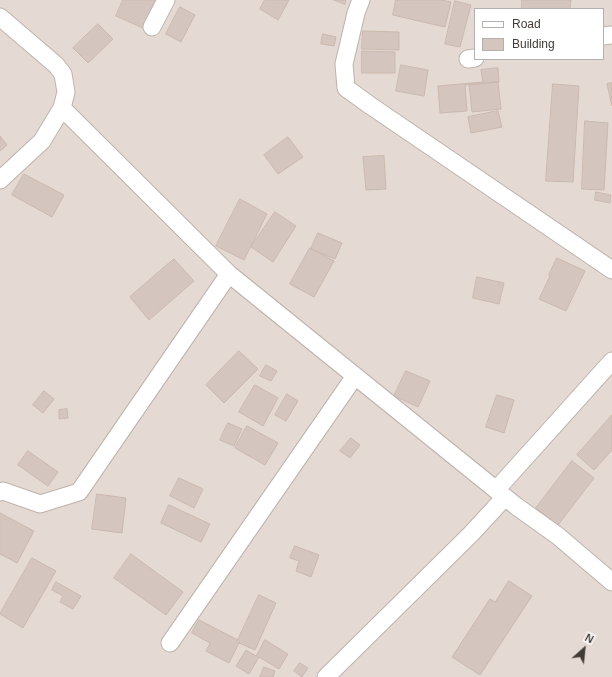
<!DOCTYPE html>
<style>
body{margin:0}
#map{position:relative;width:612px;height:677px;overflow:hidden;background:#f0eae5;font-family:Helvetica,sans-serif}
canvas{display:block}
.legend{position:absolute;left:474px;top:8px;width:130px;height:52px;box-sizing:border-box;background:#fff;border:1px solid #b3b0ae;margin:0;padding:5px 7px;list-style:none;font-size:12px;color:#423a35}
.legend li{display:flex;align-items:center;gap:8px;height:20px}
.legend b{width:20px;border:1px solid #b3b0ae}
.north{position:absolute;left:564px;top:629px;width:40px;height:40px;-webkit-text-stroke:3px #fff;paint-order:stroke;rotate:27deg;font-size:11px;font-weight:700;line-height:16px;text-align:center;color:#423a35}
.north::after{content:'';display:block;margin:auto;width:14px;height:18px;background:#423a35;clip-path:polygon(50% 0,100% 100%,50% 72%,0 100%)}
</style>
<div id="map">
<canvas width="612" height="677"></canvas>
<ul class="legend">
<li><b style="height:5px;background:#fff"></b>Road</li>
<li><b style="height:11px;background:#d4c6be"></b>Building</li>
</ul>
<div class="north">N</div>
</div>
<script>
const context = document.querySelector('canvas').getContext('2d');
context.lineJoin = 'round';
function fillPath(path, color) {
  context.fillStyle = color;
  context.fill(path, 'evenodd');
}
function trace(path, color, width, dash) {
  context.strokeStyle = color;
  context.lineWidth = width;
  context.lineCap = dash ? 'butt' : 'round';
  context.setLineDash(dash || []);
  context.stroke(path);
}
fillPath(new Path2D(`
 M0 0H612V677H0ZM475 9H603V59H475Z`), '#e4dad3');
const building = new Path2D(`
 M123 0H156L143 28 116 16Z
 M265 0H289L278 20 260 9Z
 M334 0H346L345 4Z
 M396 0H442L451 2 445 27 393 15Z
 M522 0H571L570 9H522Z
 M455 1 471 5 460 47 445 44Z
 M180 7 195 15 181 42 166 34Z
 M98 24 113 39 88 63 73 48Z
 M363 31 399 32V50L362 49Z
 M323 34 336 37 334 46 321 44Z
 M362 51 395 52V73H362Z
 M401 65 428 70 424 96 396 91Z
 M498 68 499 82 465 85 467 111 440 113 438 86 483 82 481 70Z
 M498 82 501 109 472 112 469 85Z
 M612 83V106L607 84Z
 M553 84 579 86 573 182 546 181Z
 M498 111 502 127 471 133 468 117Z
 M585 121 608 123 604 190 582 189Z
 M0 136 7 145 0 151Z
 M288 137 303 157 278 174 264 155Z
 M384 156 386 189 366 190 363 157Z
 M24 174 64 195 52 217 12 195Z
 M596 192 611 195 610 203 595 200Z
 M240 199 267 214 244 260 216 246Z
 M275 212 296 226 273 262 251 247Z
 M318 233 342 243 335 259 311 249Z
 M310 248 334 261 314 297 290 284Z
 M557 258 585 271 566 311 539 299 550 276 549 275Z
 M174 259 194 281 149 320 130 297Z
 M477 277 504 283 499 304 473 298Z
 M239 351 258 369 224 403 206 385Z
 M266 365 277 371 271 381 260 376Z
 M406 371 430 381 418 407 394 396Z
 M255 385 278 398 263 426 239 412Z
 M44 391 54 399 43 413 33 405Z
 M287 394 298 401 286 421 275 415Z
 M497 395 514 400 504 433 486 427Z
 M67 409 68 418 59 419V410Z
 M612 415V450L594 470 577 455Z
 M228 423 242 429 234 446 220 440Z
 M247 426 278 443 265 465 235 448Z
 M351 438 360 445 350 458 340 451Z
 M28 451 58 472 48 486 18 465Z
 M572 461 594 478 558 525 536 508Z
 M179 478 203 489 194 508 170 496Z
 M97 494 126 498 122 533 92 529Z
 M169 505 210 524 201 542 161 523Z
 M0 513 34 531 17 563 0 554Z
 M295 546 319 555 311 577 296 571 299 561 290 558Z
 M131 554 183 592 166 615 114 578Z
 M32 558 56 571 23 628 0 614Z
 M509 581 532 596 480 675 452 657 490 599 495 602Z
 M56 582 81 596 73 609 60 602 63 596 52 590Z
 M259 595 276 603 255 650 237 642Z
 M199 620 240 641 229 663 206 651 210 643 192 633Z
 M265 640 288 654 279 669 259 657 249 674 236 666 246 650 256 656Z
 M300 663 308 668 302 677 294 671Z
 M264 667 275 671 273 677H260Z`);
fillPath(building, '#d4c6be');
trace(building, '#cbb9af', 1);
const street = new Path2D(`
 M361 0 356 13 344 64 346 88 371 106 612 270
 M0 17 56 65 63 74 66 92 62 108 42 141 0 180
 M152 27 166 0
 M603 36 612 35
 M468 59 475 58
 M62 108 229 274 516 506 558 536 612 582
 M496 490 612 361
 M0 492 3 491 40 504 79 492 229 274
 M170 643 355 376
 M326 677 471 534 505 497`);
trace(street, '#beb3ab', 19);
trace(street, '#fff', 17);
</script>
